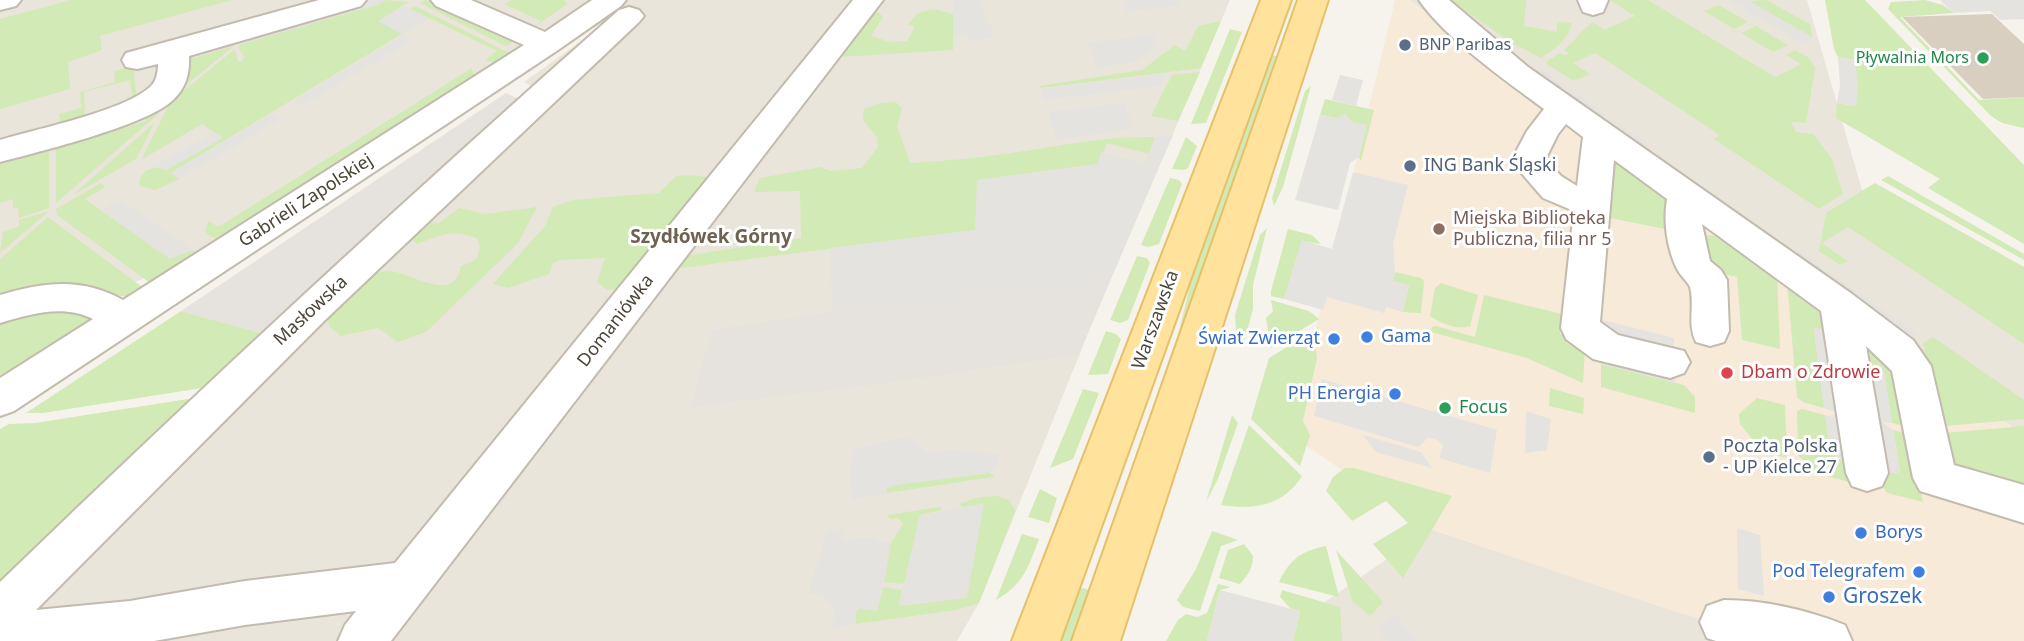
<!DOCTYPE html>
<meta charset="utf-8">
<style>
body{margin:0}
canvas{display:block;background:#f6f3ec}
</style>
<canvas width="2024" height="641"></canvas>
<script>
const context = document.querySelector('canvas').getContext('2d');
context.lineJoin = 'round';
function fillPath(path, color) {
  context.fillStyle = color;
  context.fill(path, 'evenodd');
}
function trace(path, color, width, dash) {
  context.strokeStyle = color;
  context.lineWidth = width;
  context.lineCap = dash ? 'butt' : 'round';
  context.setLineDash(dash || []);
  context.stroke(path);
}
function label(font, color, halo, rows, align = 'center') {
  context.font = font + ' "Noto Sans",sans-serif';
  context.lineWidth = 6;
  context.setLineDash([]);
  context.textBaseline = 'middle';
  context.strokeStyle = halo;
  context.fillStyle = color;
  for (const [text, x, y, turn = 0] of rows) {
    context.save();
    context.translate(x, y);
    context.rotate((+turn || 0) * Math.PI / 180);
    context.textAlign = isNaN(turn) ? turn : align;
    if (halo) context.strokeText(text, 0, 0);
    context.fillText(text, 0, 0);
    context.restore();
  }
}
fillPath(new Path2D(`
 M0 0H1230L1091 326 979 603 957 641H0L542 93 524 82 602 26 574 12 341 164 164 271 129 284 0 299Z
 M1409 0H1807L1862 190 2024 296V435Z
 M1430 529 1674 611 1780 641H1314L1322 604Z`), '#eae5da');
fillPath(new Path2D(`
 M1395 0H1409L2024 435V641H1780L1674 611 1430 529 1290 435Z`), '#f7ead8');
fillPath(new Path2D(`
 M506 93 530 104 278 338 181 311Z
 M1112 276 1079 354 892 382 691 407 712 330 896 302Z`), '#e6e2dd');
fillPath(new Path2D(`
 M71 0H232L100 36 102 50 68 62 70 89 0 109V19Z
 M385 0 408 2 379 21 402 34 172 172 179 179 155 190 140 186C137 171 154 164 166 170L222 138 202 124 141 160 171 101 235 49 238 62 242 61 244 57 238 47 241 44 380 4Z
 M425 0 439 3 519 38 506 46 420 3Z
 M513 0H564L567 4 530 30 541 21 504 4Z
 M1450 0H1526L1524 26 1557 32V22L1572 23C1567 41 1556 48 1541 58L1512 43Z
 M1610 0H1648L1775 77 1801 64 1786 55 1795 50 1808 57 1815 68 1806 123 1791 122 1796 132 1813 134 1832 159 1843 194 1819 209 1714 139 1720 135 1595 53 1573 63 1590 74 1574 81 1547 64V61L1560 53 1565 56 1569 53 1564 50C1575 41 1579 32 1593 22L1604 30 1635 16Z
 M1766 0 1810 24 1812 37 1749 1Z
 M1825 0H1865L2024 165V244L1928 188 1940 179 1836 118 1837 103 1856 106 1855 60 1838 57 1834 49Z
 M1925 0 1943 5 1954 13 1900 17 1979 100 2024 97V128L2002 123 1991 116 1888 9 1891 2Z
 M1719 5 1748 22 1734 29 1704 11Z
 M415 6 515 56 501 65 485 60 497 51 410 9Z
 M933 9 953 14V50L839 57 868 12 879 13 883 17 871 36 890 42 907 41 915 27 908 25 916 14Z
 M1221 21 1201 68 1041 88 1040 86 1142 70 1175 45 1185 51 1198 26Z
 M1756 26 1788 45 1773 52 1741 33Z
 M1230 29 1242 32 1206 123 1191 124Z
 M1273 40 1276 41 1271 55 1282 57 1142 452 1140 444 1178 335 1203 232Z
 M234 46 181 89 187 58 192 52 194 58Z
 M133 66 137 100 133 102 130 80 84 92 85 115 60 124 59 114 81 108 80 92 115 82 114 71Z
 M472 68 474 78 219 240 207 234 205 230 209 221 218 227Z
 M1200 72 1178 121 1151 116 1172 75Z
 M1311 86 1283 187 1274 206 1272 198 1305 91Z
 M166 97 157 115 56 203V148L146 121V115Z
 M1325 99 1374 110 1361 161 1336 118 1320 115Z
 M896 102 902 109 897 126 910 163C944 161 977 158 1011 153 1059 146 1106 136 1155 137L1149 154 1107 143 1098 164 978 180 975 230 681 268 684 256 801 238 800 191 754 192 760 178 821 167 830 171 862 168 878 147 877 137 863 120 864 109 880 103Z
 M155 122 136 159 73 195Z
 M1186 137 1197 146 1188 168 1184 170 1172 169Z
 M49 149V208L19 218 18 207 13 208V199L0 203V164Z
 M1611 157 1666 196 1670 230 1610 218Z
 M688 175 707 177 720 188 627 289 607 290 597 282 605 258 560 260 553 263 549 274 508 288 493 284 545 226 553 207 572 200 659 193 676 176Z
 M1888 176 2024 254V260L1881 180Z
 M1170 178 1179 180 1182 184 1159 244 1148 247 1141 245Z
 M101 183 105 187 85 199 169 258 186 251H194L195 255 157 288 57 215 56 209Z
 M1875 183 2024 267V344L1848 227 1822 243 1847 261 1840 265 1819 251 1826 213Z
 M537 207 518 243 426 332 398 342 378 328 341 336 330 327 326 318C335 307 348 282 361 277 369 275 380 271 388 271 410 271 455 306 461 266L476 260 480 248 478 239C452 229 442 234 418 244L408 237 419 222 439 223 459 208 485 214Z
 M49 211 48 212 0 253 3 232 19 226V220Z
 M48 217 149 292 131 297 111 295 0 302V259Z
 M1267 228 1253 285V309L1243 346 1237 345 1235 315 1260 235Z
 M1288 229 1312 235 1321 244 1302 241 1284 299 1271 296V291Z
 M1722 235 1777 275 1780 349 1742 340 1737 277 1712 271 1695 236Z
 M1137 256 1147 258 1150 263 1128 320 1120 323 1110 320Z
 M1395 272 1421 278 1424 281 1421 313 1403 312 1409 285 1392 281Z
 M1787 281 1829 311 1824 329H1814L1824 408 1803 402 1797 397Z
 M1441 283 1478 295 1470 326C1458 331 1440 323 1430 316L1435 288Z
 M1484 295 1562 314 1560 334 1572 337 1585 348 1583 383 1527 358 1431 332 1432 327 1436 326 1475 337Z
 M1271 300 1309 311 1319 319 1271 348 1266 318 1273 311Z
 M50 304 89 314 92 320 0 388V318Z
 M181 311 278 338 202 388 43 413H26Z
 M1319 327 1315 343 1317 358 1303 421 1310 435 1300 466 1251 419 1269 358Z
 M1106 331 1116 334 1121 339 1108 374 1088 375Z
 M1933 337 2024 400V419L1934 427 1914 356 1926 348 1922 344Z
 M1866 345 1892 358 1909 427 1892 423 1884 371 1868 364 1862 349Z
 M1601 364 1684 385 1695 397V413L1601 387Z
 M1550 388 1584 398 1583 414 1549 406Z
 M1083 389 1099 393 1073 459 1050 468Z
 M207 396 0 596V429L9 424 35 423Z
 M1757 398 1785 405 1787 458 1762 451 1740 424 1739 414Z
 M1802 409 1825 415 1831 454 1848 464 1867 487 1816 473 1798 455 1797 411Z
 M1232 415 1238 423 1218 479 1206 502Z
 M1249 425 1302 476C1283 506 1254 510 1221 505Z
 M2024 426V483L1957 464 1951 461 1934 434Z
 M1893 430 1909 434 1923 502 1887 493 1880 482 1885 474 1900 472Z
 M1345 468H1354L1452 496 1403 578 1373 544 1408 523 1386 501 1352 521 1326 491 1333 477Z
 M989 473 994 475 993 477 887 493V488L894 485Z
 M1040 489 1057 498 1049 523 1028 517Z
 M997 496 1009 500 1015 511 979 603 956 610 856 624V612L859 608 877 611 883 587 902 590 899 604 966 598 983 504 963 507 959 504 979 497Z
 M940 507 942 510 920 515 904 584 884 582 891 543 903 524 898 518 890 519 887 515Z
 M1212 531 1238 540 1221 546 1200 611 1183 607 1177 600 1196 569Z
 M1022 534 1039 539C1029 566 1023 585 996 600Z
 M1244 544 1253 556C1253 568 1248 575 1240 584L1219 578 1228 550Z
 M1326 546 1339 597 1279 582C1290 559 1301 551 1326 546Z
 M1336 550 1383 602 1370 616 1353 602Z
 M1091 555 1080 587 1095 592 1078 641H1055Z
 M1218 584 1231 587 1220 590 1207 641H1166L1178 620 1186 614 1197 617 1207 613Z
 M1282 590 1340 607 1342 641H1293L1300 611 1290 608 1280 597Z`), '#d2eab5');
fillPath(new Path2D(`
 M366 0H385L380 4 241 44 238 35Z
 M953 0H980L986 23 992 27 993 38 970 41 968 35 953 36Z
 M1129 0H1180L1177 6 1124 12Z
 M1729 0H1747L1812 37 1802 43Z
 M1940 0H2024V19L2000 20 1990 11 1953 13Z
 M404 6 429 18 402 34 378 21Z
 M1153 34 1156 48 1135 61 1097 68 1088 43Z
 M404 35 413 40 301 106 293 101Z
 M1838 57 1855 60 1858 84 1856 106 1837 103 1840 86Z
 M1538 67 1565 86 1560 89 1562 92 1571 90 1606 115 1601 120 1610 118 1648 145 1638 151 1529 71Z
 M1164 74 1161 86 1044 100 1041 89Z
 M1340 75 1363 80 1356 106 1332 100Z
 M1125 103 1133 129 1056 140 1048 112Z
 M273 113 282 118 179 179 171 173Z
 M1345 114 1352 122 1367 125 1359 157 1350 163 1338 210 1295 200 1320 115 1336 118Z
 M214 132 223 138 166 170 157 167 147 170Z
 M1173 135 1112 276 832 311 830 248 975 230 977 180 1098 164 1101 152 1145 164 1155 137Z
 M1353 172 1408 185 1393 244 1395 272 1392 281 1409 285 1403 312 1386 307 1384 313 1327 297 1323 310 1284 299 1302 240 1332 249Z
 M119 200 147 217 192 250 170 259 101 210Z
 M1799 251 1918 335 1906 342 1786 258Z
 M1603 320 1674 338 1675 383 1601 364Z
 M1814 328 1824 329 1868 364 1884 371 1892 423 1882 422 1893 430 1900 472 1885 474 1848 464 1831 454 1825 415 1833 417 1835 412 1824 408Z
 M1322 379 1497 430 1490 473 1439 458 1443 446 1436 439 1428 438 1418 447 1314 416Z
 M1526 411 1551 419 1547 450 1525 453Z
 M1363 435 1421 452 1432 468 1376 452Z
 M910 436 926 452 956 450 999 454 996 465 989 473 894 485 887 488V493L852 500 850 473 853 449Z
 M984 504 967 598 899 606 920 515Z
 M844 528V539L875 538 879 542 891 543 877 611 859 608 856 612V624L832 629 834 609 824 595 808 594 827 531Z
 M1737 528 1760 535 1764 596 1738 589Z
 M1220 590 1300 611 1293 641H1207Z
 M1395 615 1417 641H1388L1376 627Z`), '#e5e3e0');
fillPath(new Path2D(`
 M1992 14 2024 44V97L1983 99 1902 17Z`), '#d8cfc1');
const minor = new Path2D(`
 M0 0H21L16 6 0 10Z
 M319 0H366L361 6 189 56C190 73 186 88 173 100 148 125 38 152 0 162V140C36 129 129 110 152 85 157 79 158 71 158 64L137 69 126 67 122 60 126 53Z
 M431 0H471L545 32 592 0H626L621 6 558 50 14 411 0 416V378L93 319C63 304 31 314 0 323V295C44 282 82 277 123 300L524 45 436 6Z
 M853 0H883L391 641H338L345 625 356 611 245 625 154 641H0V582C202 387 408 196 619 10L629 7 639 10 644 16 639 22 324 321 36 610 130 601 245 581 395 563Z
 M1419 0H1449L1528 67 1852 294 1913 340 1931 366 1954 465 2024 485V523L1920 491 1913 478 1892 371 1866 346 1888 473 1882 486 1867 491 1852 486 1846 473 1821 311 1702 224 1710 261 1721 270 1727 280 1729 331 1724 342 1710 346 1696 342C1687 324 1695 306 1690 287 1688 282 1680 275 1677 269 1667 249 1663 221 1667 199L1614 160 1600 322 1618 335 1684 351 1690 362 1684 373 1670 378 1593 359 1566 339 1561 328 1574 211 1543 198 1511 161 1527 131 1544 109C1506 81 1445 38 1419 0ZM1566 124 1583 137 1577 186 1561 176 1545 160 1558 134Z
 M1578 0H1608L1603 12 1593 15 1583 12Z
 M1724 600C1765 600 1807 610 1845 625L1852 641H1716L1707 638 1700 622 1707 606Z`);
const major = new Path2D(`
 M1261 0H1291L1060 641H1012Z
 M1298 0H1328L1120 641H1072Z`);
trace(minor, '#c2bbae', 4);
trace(major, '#e6c16a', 4);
fillPath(minor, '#fff');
fillPath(major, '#ffe39c');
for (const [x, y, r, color] of [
 [1405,45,7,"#5c6f8a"],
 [1983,58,7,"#2e9e5b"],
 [1410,166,7,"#5c6f8a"],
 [1439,229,7,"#8d6e63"],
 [1367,337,7,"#3f7fe0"],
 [1334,339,7,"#3f7fe0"],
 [1727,373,7,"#e0444e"],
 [1395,394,7,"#3f7fe0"],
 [1445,408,7,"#2e9e5b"],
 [1709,457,7,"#5c6f8a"],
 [1861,533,7,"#3f7fe0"],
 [1919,572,7,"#3f7fe0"],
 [1829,597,7,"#3f7fe0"]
]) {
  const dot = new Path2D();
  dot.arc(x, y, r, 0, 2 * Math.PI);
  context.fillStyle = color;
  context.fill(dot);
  trace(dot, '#fff', 2.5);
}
label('16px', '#4e5e75', '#fff', [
 ["BNP Paribas",1419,45]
], 'left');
label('16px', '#27864d', '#fff', [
 ["Pływalnia Mors",1969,58]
], 'right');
label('18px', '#4e5e75', '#fff', [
 ["ING Bank Śląski",1424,166],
 ["Poczta Polska",1723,447],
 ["- UP Kielce 27",1723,468]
], 'left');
label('18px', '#4b4439', '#fff', [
 ["Gabrieli Zapolskiej",306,201,-33],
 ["Masłowska",311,311,-43],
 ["Warszawska",1156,320,-70],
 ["Domaniówka",616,321,-52]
]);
label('18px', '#785e54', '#fff', [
 ["Miejska Biblioteka",1453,219],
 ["Publiczna, filia nr 5",1453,240]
], 'left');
label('18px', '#366cbe', '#fff', [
 ["Gama",1381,337,"left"],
 ["Świat Zwierząt",1320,339],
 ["PH Energia",1381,394],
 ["Borys",1875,533,"left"],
 ["Pod Telegrafem",1905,572]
], 'right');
label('18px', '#be3a42', '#fff', [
 ["Dbam o Zdrowie",1741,373]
], 'left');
label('18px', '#27864d', '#fff', [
 ["Focus",1459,408]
], 'left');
label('bold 19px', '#6e6250', '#fff', [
 ["Szydłówek Górny",711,238]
]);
label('21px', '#366cbe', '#fff', [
 ["Groszek",1843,597]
], 'left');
</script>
